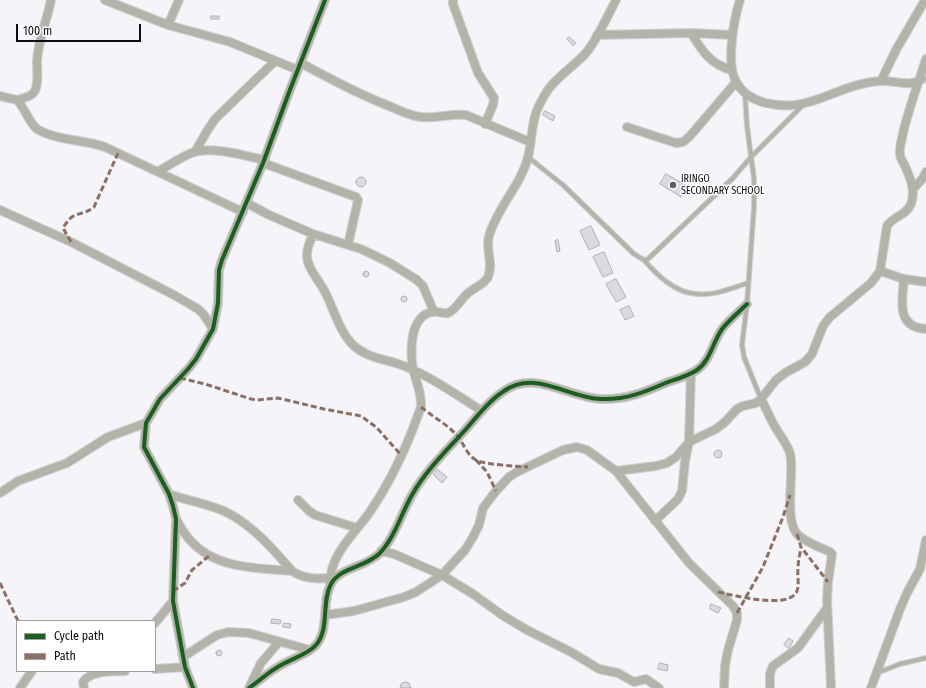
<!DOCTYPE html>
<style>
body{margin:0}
#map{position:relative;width:926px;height:688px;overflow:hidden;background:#f4f4f9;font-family:"Fira Sans Condensed",sans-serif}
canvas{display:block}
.legend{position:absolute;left:16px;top:620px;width:140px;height:52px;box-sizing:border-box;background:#fff;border:1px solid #9e9ea0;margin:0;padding:5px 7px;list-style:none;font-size:12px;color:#0d0c12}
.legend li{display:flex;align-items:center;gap:8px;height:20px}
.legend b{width:20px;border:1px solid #9e9ea0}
.scale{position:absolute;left:16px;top:24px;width:125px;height:18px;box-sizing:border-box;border:2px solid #0d0c12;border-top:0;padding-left:5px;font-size:12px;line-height:14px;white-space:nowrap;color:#0d0c12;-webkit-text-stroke:3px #fff;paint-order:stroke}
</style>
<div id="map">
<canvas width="926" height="688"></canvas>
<ul class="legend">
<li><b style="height:5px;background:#1b5e20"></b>Cycle path</li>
<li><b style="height:5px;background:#8d6e63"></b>Path</li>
</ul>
<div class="scale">100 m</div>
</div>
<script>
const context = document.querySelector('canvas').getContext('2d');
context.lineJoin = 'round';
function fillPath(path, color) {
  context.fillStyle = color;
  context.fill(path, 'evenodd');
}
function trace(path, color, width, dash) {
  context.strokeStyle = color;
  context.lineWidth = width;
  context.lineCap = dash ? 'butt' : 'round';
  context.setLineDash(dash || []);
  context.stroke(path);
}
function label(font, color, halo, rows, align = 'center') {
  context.font = font + ' "Fira Sans Condensed",sans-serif';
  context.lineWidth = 3;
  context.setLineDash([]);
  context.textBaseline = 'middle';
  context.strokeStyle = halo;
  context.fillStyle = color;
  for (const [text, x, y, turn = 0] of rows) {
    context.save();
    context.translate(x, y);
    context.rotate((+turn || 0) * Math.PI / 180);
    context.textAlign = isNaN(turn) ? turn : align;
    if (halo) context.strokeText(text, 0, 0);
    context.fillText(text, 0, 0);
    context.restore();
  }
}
const building = new Path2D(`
 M211 16H219V19H211Z
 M569 37 576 43 573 46 567 39Z
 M545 111 555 116 553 121 543 115Z
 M666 174 687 186 681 197 660 184Z
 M356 182a5 5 0 1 1 10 0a5 5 0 1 1-10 0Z
 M591 226 600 245 589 250 580 231Z
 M558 240 560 251 557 252 555 241Z
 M604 252 613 273 603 277 593 257Z
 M363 274a3 3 0 1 1 6 0a3 3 0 1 1-6 0Z
 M616 279 626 297 616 302 606 284Z
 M401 299a3 3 0 1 1 6 0a3 3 0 1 1-6 0Z
 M629 306 634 316 625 320 620 310Z
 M714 454a4 4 0 1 1 8 0a4 4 0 1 1-8 0Z
 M437 469 447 477 442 483 433 474Z
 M711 604 721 608 718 613 710 609Z
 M272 619 281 620 280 624 271 623Z
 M284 623 291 624 290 628 283 627Z
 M789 638 793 641 789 649 784 645Z
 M216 653a3 3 0 1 1 6 0a3 3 0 1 1-6 0Z
 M660 663 668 665 667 671 658 669Z
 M406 682 409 683 411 688H400L401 684Z`);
fillPath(building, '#dbdae0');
trace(building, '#b0b0b5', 1);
const service = new Path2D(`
 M745 95 747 126 754 179V207L747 304 742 345 744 357 761 399
 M528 157 563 185 634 254 644 260 648 259 733 178 751 157 803 105
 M644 260C657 275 675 293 697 294 714 296 732 288 748 283
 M877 673 900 664 926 658`);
const minor = new Path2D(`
 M105 0 168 25 230 42 298 70
 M453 0V4L478 73 494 98 493 105 485 124
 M740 0C734 19 725 66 737 83 743 94 754 100 766 103 779 106 792 107 805 103 826 98 845 87 866 83 871 82 876 81 881 81 895 80 910 88 922 79
 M168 25 179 0
 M691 33C702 51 711 65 732 70
 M597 35 691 33 732 35
 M301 63C330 79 358 94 389 106 399 110 410 116 421 117 436 119 451 113 466 115L530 142
 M881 81 896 50 925 0
 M0 96 17 100C25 108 29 123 37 129 57 141 83 139 105 147L243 212
 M17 100C23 98 31 97 34 92 39 86 37 69 37 61 38 40 47 21 51 0
 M627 127 676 143 683 142 690 136 736 82
 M195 152 207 131 215 119 275 61
 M263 163 356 197 358 200 348 245
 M159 171C170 165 182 156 194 152 212 146 246 156 265 160
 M913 189 923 178 926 172
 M247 203 267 214 313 234 361 249 390 263 417 280 423 286 434 312
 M0 210 71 242 174 295 198 309 204 315 213 329
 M313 234C311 240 307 247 307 254 306 267 319 280 325 292 334 309 339 331 353 345 369 360 390 359 409 368 435 379 458 396 482 411
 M880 271 904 279 926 282
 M904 279C902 301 896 327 926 329
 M761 399C766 408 770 418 775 427 780 435 787 444 790 453 795 473 783 520 798 535 807 543 820 547 830 552L832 554 828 582 827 600 831 688
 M616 471 656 466 667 463 676 457 689 442 716 429 725 422 737 409 743 406 756 403 761 399 776 380 785 373 805 362 812 354 823 326 830 317 871 283 880 271 887 226C893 216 906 216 911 204 916 191 910 177 905 166 903 162 900 158 900 154 899 147 902 140 903 133 909 108 918 84 926 59
 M0 493 18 481 67 463 108 437 146 423
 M169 494C188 501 210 504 228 513 253 526 274 550 292 571 304 579 316 579 330 578
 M298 500 309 511 315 515 357 528
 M176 519C180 526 184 534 190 540 215 569 256 568 292 571
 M655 521 678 499 682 491 685 461 689 442 691 373
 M381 551 394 554 442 575 473 594 502 615 527 630 571 652 599 669 618 673 634 682 646 679 659 688
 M330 585C329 557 351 537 367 516 372 509 377 501 382 493 398 466 411 436 421 407 422 393 416 382 413 369 411 358 411 346 413 335 415 325 421 313 433 312 438 311 443 314 448 313 456 310 461 299 467 294 473 288 484 285 488 277 494 264 485 249 489 236 497 208 521 185 528 157 532 142 531 125 537 110 541 101 545 93 551 86 561 74 575 65 586 53 598 38 607 17 616 0
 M325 615 354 611 404 597 416 592 442 575 465 550 473 537 479 525 483 508 496 491 509 477 517 472 563 450 577 447 587 450 616 471 689 563 733 606 737 613V620L728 650 725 666 724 688
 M155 623 173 601
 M183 657 217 635 228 632 249 633 310 650
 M155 669 185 667
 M250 686 261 663 279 642
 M20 688 32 671
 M84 688 83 682C91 670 112 672 125 671
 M193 688 185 667 173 601 176 519 173 506 169 494 144 447 146 423 160 399 188 369 196 359 213 329 218 303 219 270 222 260 263 163 288 95 325 0
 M249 688C260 680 271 670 283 664 294 658 308 654 316 645 330 629 321 602 331 584 340 567 365 568 380 553 395 537 401 514 412 495 426 470 448 449 467 428 478 415 490 400 504 391 535 369 568 398 601 399 626 400 645 392 668 382 677 379 688 376 697 370 710 361 713 342 722 329 729 320 739 312 747 304
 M770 688V673L773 666 798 648 827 608
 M871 688 900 609 907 593 920 569 926 540`);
trace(service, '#d0d0d3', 6);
trace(minor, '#d0d0d3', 10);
trace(service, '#b4b3a9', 4);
trace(minor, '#b4b3a9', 8);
trace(new Path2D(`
 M71 242 63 228C66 223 70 217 76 215 84 212 88 212 94 207L118 153
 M180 378 205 384 251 399 257 400 278 398 324 409 361 416 376 427 401 455
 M421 407C433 417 449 425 459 438 464 445 468 456 476 460 486 465 515 466 528 467
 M476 460 487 472 496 491
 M797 534 801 547 828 582
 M0 583 18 621
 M173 591 185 583 192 570 209 556
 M718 592C732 595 786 609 796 593 800 587 797 576 798 569 798 561 800 554 801 547
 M737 613 763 567 783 517 790 495`), '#8d6e63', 3, [6, 3]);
trace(new Path2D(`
 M193 688 185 667 173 601 176 519 173 506 169 494 144 447 146 423 160 399 188 369 196 359 213 329 218 303 219 270 222 260 263 163 288 95 325 0
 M249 688C260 680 271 670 283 664 294 658 308 654 316 645 330 629 321 602 331 584 340 567 365 568 380 553 395 537 401 514 412 495 426 470 448 449 467 428 478 415 490 400 504 391 535 369 568 398 601 399 626 400 645 392 668 382 677 379 688 376 697 370 710 361 713 342 722 329 729 320 739 312 747 304`), '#1b5e20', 4);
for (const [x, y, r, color] of [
 [673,185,4,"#5e5d63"]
]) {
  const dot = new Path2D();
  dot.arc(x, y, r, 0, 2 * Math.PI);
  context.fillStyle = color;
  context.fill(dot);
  trace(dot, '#fff', 1.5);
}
label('10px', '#0d0c12', '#fff', [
 ["IRINGO",681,179],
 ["SECONDARY SCHOOL",681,191]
], 'left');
</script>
